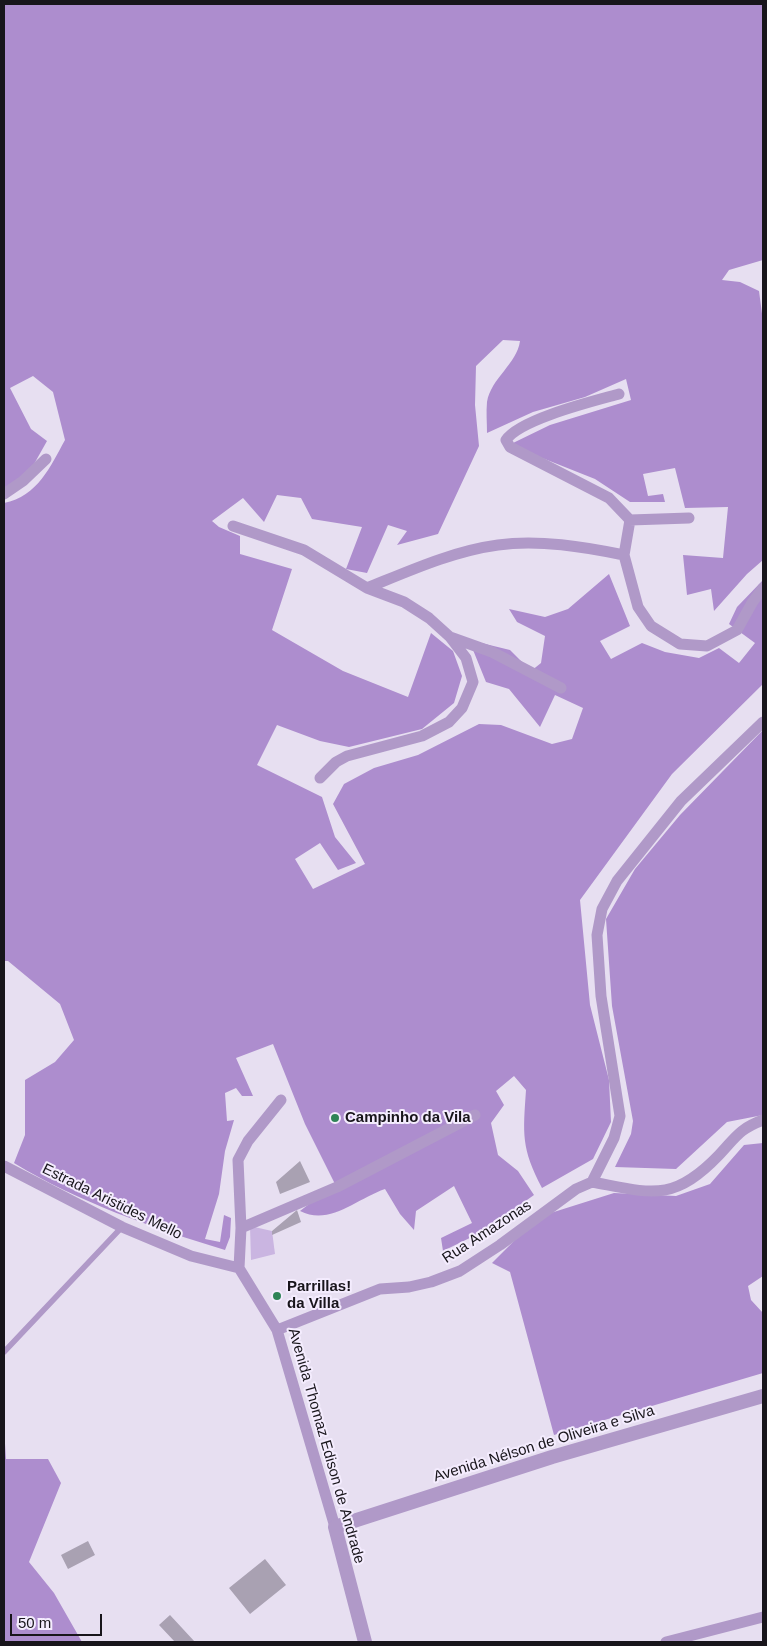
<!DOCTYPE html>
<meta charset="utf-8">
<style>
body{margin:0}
#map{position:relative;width:767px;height:1646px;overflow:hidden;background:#e7dff1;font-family:Helvetica,sans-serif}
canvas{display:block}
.frame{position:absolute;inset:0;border:5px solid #18151b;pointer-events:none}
.scale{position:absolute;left:10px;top:1614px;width:92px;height:22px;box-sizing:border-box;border:2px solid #18151b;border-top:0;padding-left:6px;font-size:15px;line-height:18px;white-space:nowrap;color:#18151b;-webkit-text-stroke:4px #f4ecfe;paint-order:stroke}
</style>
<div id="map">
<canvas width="767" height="1646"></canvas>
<div class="frame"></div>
<div class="scale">50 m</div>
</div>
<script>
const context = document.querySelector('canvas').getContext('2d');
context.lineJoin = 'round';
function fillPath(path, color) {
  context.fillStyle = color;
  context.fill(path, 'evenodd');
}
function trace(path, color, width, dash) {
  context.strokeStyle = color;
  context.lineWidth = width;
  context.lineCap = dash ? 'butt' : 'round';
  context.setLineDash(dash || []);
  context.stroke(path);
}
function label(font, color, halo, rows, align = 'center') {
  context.font = font + ' Helvetica,sans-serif';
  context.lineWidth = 4;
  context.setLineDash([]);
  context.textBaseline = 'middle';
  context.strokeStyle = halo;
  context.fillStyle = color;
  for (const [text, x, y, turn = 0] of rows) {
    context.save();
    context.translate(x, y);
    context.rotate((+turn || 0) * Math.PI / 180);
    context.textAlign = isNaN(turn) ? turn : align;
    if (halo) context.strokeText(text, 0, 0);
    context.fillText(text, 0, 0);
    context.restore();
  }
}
fillPath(new Path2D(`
 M250 1226 272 1231 275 1254 251 1260Z`), '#cab5e1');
fillPath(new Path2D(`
 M4 4H763V260L729 270 722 280 740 282 759 291 763 321V560L747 574 714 611 711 589 687 595 683 555 723 558 728 507 685 508 675 468 643 474 648 496 663 494 665 502H630L595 479 522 450 513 443 550 425 631 400 626 379 585 397 533 412 487 433C487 423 486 412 487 402 491 378 517 364 520 341L503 340 476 366 475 405 479 446 438 534 397 545 407 531 388 525 367 573 346 569 362 527 312 519 301 498 277 495 264 522 243 498 212 521 219 527 240 536V554L292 569 272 630 343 671 408 697 431 633 453 651 462 676 454 703 422 729 349 747 320 741 277 725 257 765 322 797 335 837 356 863 338 870 320 843 295 859 313 889 365 864 333 804 344 784 374 768 418 755 479 724 501 725 552 744 572 739 583 708 555 695 540 727 509 689 486 682 469 640 510 650 531 671 541 663 545 636 517 622 509 609 545 617 568 609 609 574 630 626 600 641 611 659 642 643 665 652 699 658 719 648 739 663 755 643 729 624 737 607 763 580V684L672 774 580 900 590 1005 609 1080 611 1122 593 1159 542 1188C521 1148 523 1134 526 1090L514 1076 496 1091 504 1105 491 1123 498 1155 518 1171 534 1195 482 1232 443 1251 441 1238 472 1223 454 1186 416 1211 414 1230 400 1214 385 1189C356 1199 330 1226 300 1211L335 1184 305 1124 273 1044 236 1058 253 1096H242L236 1088 225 1093 227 1121 234 1120 225 1151 219 1194 205 1239 220 1242 224 1215 231 1218 230 1237 225 1250C153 1228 78 1202 14 1163L25 1135V1080L55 1062 74 1040 60 1004 8 961H4V503C38 496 50 467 65 440L53 392 33 376 10 388 31 429 47 441 29 473 4 489Z
 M763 730V1115L727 1122 676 1169 615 1167 631 1134 633 1121 612 1006 606 919 635 869 680 815Z
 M763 1143V1276L748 1286 751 1300 763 1313V1373L554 1435 510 1272 492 1263 538 1217 614 1193 676 1196 710 1184 744 1145Z
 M4 1428 6 1459H48L61 1483 29 1562 54 1593 82 1642H4Z`), '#ad8dce');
fillPath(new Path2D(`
 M300 1161 310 1182 280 1194 276 1182Z
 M297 1210 301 1222 272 1235V1231Z
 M88 1541 95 1555 68 1569 61 1555Z
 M265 1559 286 1585 250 1614 229 1588Z
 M170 1615 195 1642H175L159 1625Z`), '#a9a1b2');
trace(new Path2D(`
 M4 1352 122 1227`), '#b099c8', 5.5);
trace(new Path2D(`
 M619 394C594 401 520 419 506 440L510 447 609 498 630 520
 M4 494 23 481 46 459
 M689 518 630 520 624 555 638 607 651 626 680 644 707 646 737 630 752 603 763 588
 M233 526 304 550 367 588C409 571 453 551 498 545 538 539 585 547 624 555
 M450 637 492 652 561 688
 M320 778 336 762 347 756 422 736 449 722 462 708 473 682 466 658 450 637 429 618 404 602 367 588
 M281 1100 248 1141 238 1160 241 1228 239 1268 277 1330 335 1527
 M4 1166 122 1227 191 1256 239 1268
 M592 1182 614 1138 620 1116 601 996 597 935 602 909 617 881 681 801 763 722
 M592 1182C651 1193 673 1203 719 1155 736 1137 739 1129 763 1120
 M241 1228 337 1187 475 1115
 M277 1330 380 1289 409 1287 431 1282 460 1271 500 1245 576 1189 592 1182
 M666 1642 763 1617`), '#b099c8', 11);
trace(new Path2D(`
 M365 1642 335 1527 552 1457 763 1396`), '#b099c8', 14);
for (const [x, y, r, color] of [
 [335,1118,5,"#2f8457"],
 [277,1296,5,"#2f8457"]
]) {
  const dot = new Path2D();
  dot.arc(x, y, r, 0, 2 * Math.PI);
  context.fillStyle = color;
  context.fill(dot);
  trace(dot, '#f4ecfe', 2);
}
label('bold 15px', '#18151b', '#f4ecfe', [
 ["Campinho da Vila",345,1118],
 ["Parrillas!",287,1287],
 ["da Villa",287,1304]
], 'left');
label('15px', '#18151b', '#f4ecfe', [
 ["Estrada Aristides Mello",112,1202,26],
 ["Rua Amazonas",487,1232,-33],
 ["Avenida Nélson de Oliveira e Silva",544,1444,-17],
 ["Avenida Thomaz Edison de Andrade",326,1446,74]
]);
</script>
